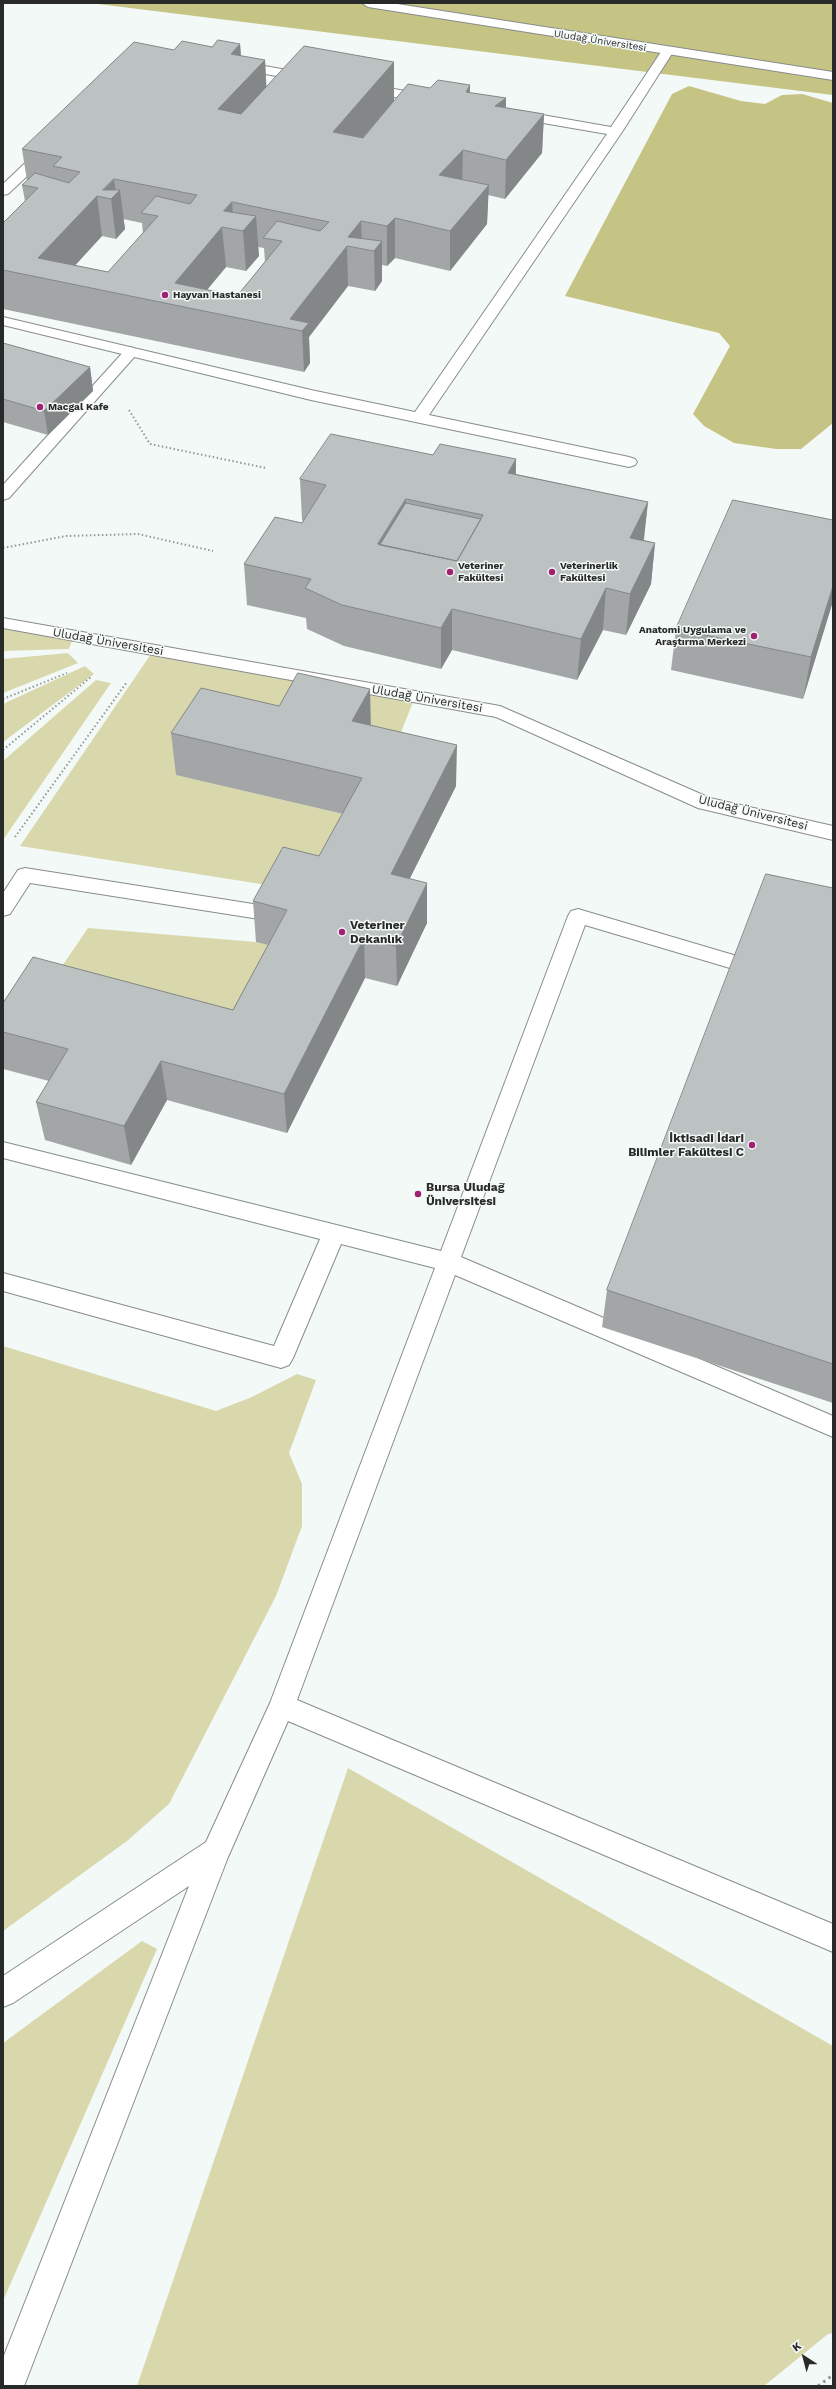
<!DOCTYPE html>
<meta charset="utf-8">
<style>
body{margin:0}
#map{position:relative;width:836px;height:2389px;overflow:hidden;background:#f3f9f7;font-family:"Work Sans",sans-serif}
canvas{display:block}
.frame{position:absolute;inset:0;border:4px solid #282a29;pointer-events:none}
.north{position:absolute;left:784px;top:2337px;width:40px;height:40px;-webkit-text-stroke:3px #f3f9f7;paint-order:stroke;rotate:324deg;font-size:11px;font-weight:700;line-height:16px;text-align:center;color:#282a29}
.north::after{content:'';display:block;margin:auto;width:14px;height:18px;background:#282a29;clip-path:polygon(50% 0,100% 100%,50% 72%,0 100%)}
</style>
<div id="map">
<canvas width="836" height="2389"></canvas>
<div class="frame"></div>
<div class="north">K</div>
</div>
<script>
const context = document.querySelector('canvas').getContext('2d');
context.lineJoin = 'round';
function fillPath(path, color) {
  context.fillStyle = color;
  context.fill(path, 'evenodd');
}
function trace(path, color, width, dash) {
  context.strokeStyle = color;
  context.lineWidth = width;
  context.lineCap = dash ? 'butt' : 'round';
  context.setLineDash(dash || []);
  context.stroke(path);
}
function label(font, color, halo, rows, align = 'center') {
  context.font = font + ' "Work Sans",sans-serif';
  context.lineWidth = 3;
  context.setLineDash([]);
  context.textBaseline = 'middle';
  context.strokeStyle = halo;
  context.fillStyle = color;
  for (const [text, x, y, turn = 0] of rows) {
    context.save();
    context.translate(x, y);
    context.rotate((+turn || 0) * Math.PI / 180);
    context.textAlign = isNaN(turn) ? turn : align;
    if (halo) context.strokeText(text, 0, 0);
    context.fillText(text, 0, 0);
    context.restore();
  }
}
fillPath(new Path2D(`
 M3 626 73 638 69 649 3 651Z
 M68 653 78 663 3 693V659Z
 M151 654 413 702 386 770 177 775 364 819 286 888 20 846Z
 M85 666 94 674 3 742V704Z
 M96 680 111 683 3 840V761Z
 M88 928 256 942 290 950 237 1049 41 997Z
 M3 1346 216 1411 252 1397 297 1374 316 1380 289 1453 302 1484V1526L276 1596 169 1804 127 1841 3 1931Z
 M348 1768 833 2046V2333L828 2334 764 2386H137Z
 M142 1941 157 1949 3 2301V2043Z`), '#d9d8ac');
fillPath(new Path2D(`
 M93 3H833V95L98 4Z
 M689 86 741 101 765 104 782 95 802 94 833 103V423L801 449H776L734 443 704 426 693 414 730 346 719 333 565 296 672 94Z`), '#c6c484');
const service = new Path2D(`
 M667 48 673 52 622 132 429 415 629 457 635 459 637 462 635 465 629 467 311 400 3 325V317L311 390 415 412 607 134 514 118 507 114 509 111 514 110 611 127 663 49Z
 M237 61 309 74 315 78 309 82 233 68 231 65Z
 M365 84 429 95 435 99 429 103 360 91 359 88 360 85Z
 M47 146 52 147 54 150 52 153 8 194 3 195V184L42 147Z
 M3 618 500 706 710 798 833 826V840L698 808 496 717 3 628Z
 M25 868 272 907 279 909 282 914 279 919 272 921 30 883 10 914 3 916V893L18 870Z
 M578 909 747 959 750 964 747 969 740 971 585 925 461 1257 833 1416V1437L455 1275 297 1700 833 1924V1952L288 1721 228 1857 24 2386H3V2358L189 1886 13 2003 3 2007V1976L206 1842 270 1703 435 1268 341 1244 293 1358 289 1365 281 1368 3 1291V1273L274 1346 320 1239 3 1158V1142L441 1251 568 916 571 911Z`);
const pedestrian = new Path2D(`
 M131 347 139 352 136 355 9 498 3 500V485L126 349Z`);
const tertiary = new Path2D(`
 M362 3H391L833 72V80L368 7Z`);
trace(service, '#888c8b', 2);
trace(pedestrian, '#888c8b', 2);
trace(tertiary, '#888c8b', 2);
trace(new Path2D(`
 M129 410 150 444 266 468
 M3 548 66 536 138 534 213 551
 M3 699 67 673
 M3 750 92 676
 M15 837 127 682`), '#939796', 2, [1.5, 2.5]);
trace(new Path2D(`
 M818 2386 833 2375`), '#939796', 3, [2.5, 4]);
fillPath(service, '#fff');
fillPath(pedestrian, '#fff');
fillPath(tertiary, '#fff');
fillPath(new Path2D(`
 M240 44 241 56 265 60 266 86 394 62V101L362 138H363L430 88 470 85V93L506 98V108L544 114 542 153 505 199 488 195 487 224 450 271 395 258 387 266 382 265V281L375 291 348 286 309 337 310 363 304 372 3 309V223L25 201 22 185 27 181 22 149 174 50ZM123 219 142 223 143 233 108 272 75 265 102 236 116 239 125 229ZM258 247 264 248 265 262 237 296 207 290 226 267 246 271 259 256Z
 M3 343 90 367 93 391 48 435 3 422Z
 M433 455 516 459V474L648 502 644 540 655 543 651 584 626 635 603 630 577 680 452 650 441 669 344 646 307 629 306 618 247 605 244 564 302 523 303 521 302 520 300 479Z
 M833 601 803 699 671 670 676 629Z
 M371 726 456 786 410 878 427 923 397 986 365 978 287 1133 167 1100 131 1165 45 1140 36 1102 49 1081 3 1069V1003L233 1010 268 945 256 942 253 901 319 856 343 814 176 775 171 733Z
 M833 888V1403L602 1327 607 1290Z`), '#a2a6a7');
fillPath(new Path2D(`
 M240 44 243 83 231 54Z
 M265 60 267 98 221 148 218 109Z
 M394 62V101L334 172 333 132Z
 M470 85 469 124 466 92Z
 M506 98 505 137 495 106Z
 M544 114 542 153 505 199 506 160Z
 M463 150 462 189 439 175Z
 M114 179 116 194 120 190 125 229 116 239 111 199 103 190Z
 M489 185 487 224 450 271V231Z
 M97 196 102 236 60 282 38 258Z
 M232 202 234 229 224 211Z
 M256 216 259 256 246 271 243 231Z
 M395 218V258L387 266V226Z
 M361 221 362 249 348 237Z
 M222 227 226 267 191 309 175 283Z
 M382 241V281L375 291 374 251Z
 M347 246 348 286 309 337 310 363 304 372 302 331 290 319Z
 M90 367 93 391 48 435 44 411Z
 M516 459 515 500 508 473Z
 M406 499V540L398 553 378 544Z
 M648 502 643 544 630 538Z
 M655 543 651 584 626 635 630 594Z
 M833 586V601L803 699 811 657Z
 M606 588 603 630 577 680 581 639Z
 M452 609V650L441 669V628Z
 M370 689 371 730 352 721Z
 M457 745 456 786 392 914 391 874Z
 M427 883V923L397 986 396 946Z
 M364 938 365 978 287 1133 284 1094Z
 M161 1061 167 1100 131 1165 124 1126Z`), '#848788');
const building = new Path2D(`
 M218 40 240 44 231 54 265 60 218 109 241 114 304 46 394 62 333 132 363 138 408 84 430 88 438 80 470 85 466 92 506 98 495 106 544 114 506 160 463 150 439 175 489 185 450 231 395 218 387 226 361 221 348 237 382 241 374 251 347 246 290 319 309 323 302 331 3 270V223L38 188 22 185 35 173 69 183 80 172 53 166 62 157 22 149 134 42 174 50 182 41 212 47ZM114 179 197 195 190 204 156 196 141 213 158 216 108 272 38 258 97 196 111 199 120 190H103ZM232 202 329 222 320 231 277 221 263 238 282 241 237 296 175 283 222 227 243 231 256 216 224 211Z
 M3 343 90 367 44 411 3 399Z
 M331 434 433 455 440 444 516 459 508 473 648 502 630 538 655 543 630 594 606 588 581 639 452 609 441 628 342 605 305 588 311 579 244 564 275 517 302 523 326 485 300 479ZM406 499 483 515 457 561 378 544Z
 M733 500 833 520V586L811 657 676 629Z
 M406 503 481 519 457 561 380 545Z
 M298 673 370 689 352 721 457 745 391 874 427 883 396 946 364 938 284 1094 161 1061 124 1126 36 1102 68 1049 3 1032V1003L33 957 233 1010 287 910 253 901 283 847 319 856 362 778 171 733 201 688 279 706Z
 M766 874 833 888V1364L607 1290Z`);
fillPath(building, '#bcc1c2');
trace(building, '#848788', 1);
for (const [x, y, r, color] of [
 [165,295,4,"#a02072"],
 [40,407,4,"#a02072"],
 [450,572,4,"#a02072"],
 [552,572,4,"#a02072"],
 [754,636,4,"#a02072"],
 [342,932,4,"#a02072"],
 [752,1145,4,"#a02072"],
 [418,1194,4,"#a02072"]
]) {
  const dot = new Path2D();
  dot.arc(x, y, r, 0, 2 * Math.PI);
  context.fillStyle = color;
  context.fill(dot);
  trace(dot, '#f3f9f7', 1.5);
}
label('10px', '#282a29', '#f3f9f7', [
 ["Uludağ Üniversitesi",600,41,9]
]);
label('bold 10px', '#282a29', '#f3f9f7', [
 ["Hayvan Hastanesi",173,295],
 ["Macgal Kafe",48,407],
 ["Veteriner",458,566],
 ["Fakültesi",458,578],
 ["Veterinerlik",560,566],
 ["Fakültesi",560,578],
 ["Anatomi Uygulama ve",746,630,"right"],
 ["Araştırma Merkezi",746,642,"right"]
], 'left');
label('12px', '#282a29', '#f3f9f7', [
 ["Uludağ Üniversitesi",108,642,10],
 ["Uludağ Üniversitesi",427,699,10],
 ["Uludağ Üniversitesi",753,813,14]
]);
label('bold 12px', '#282a29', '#f3f9f7', [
 ["Veteriner",350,925],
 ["Dekanlık",350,939],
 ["İktisadi İdari",744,1138,"right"],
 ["Bilimler Fakültesi C",744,1152,"right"],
 ["Bursa Uludağ",426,1187],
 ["Üniversitesi",426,1201]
], 'left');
</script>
